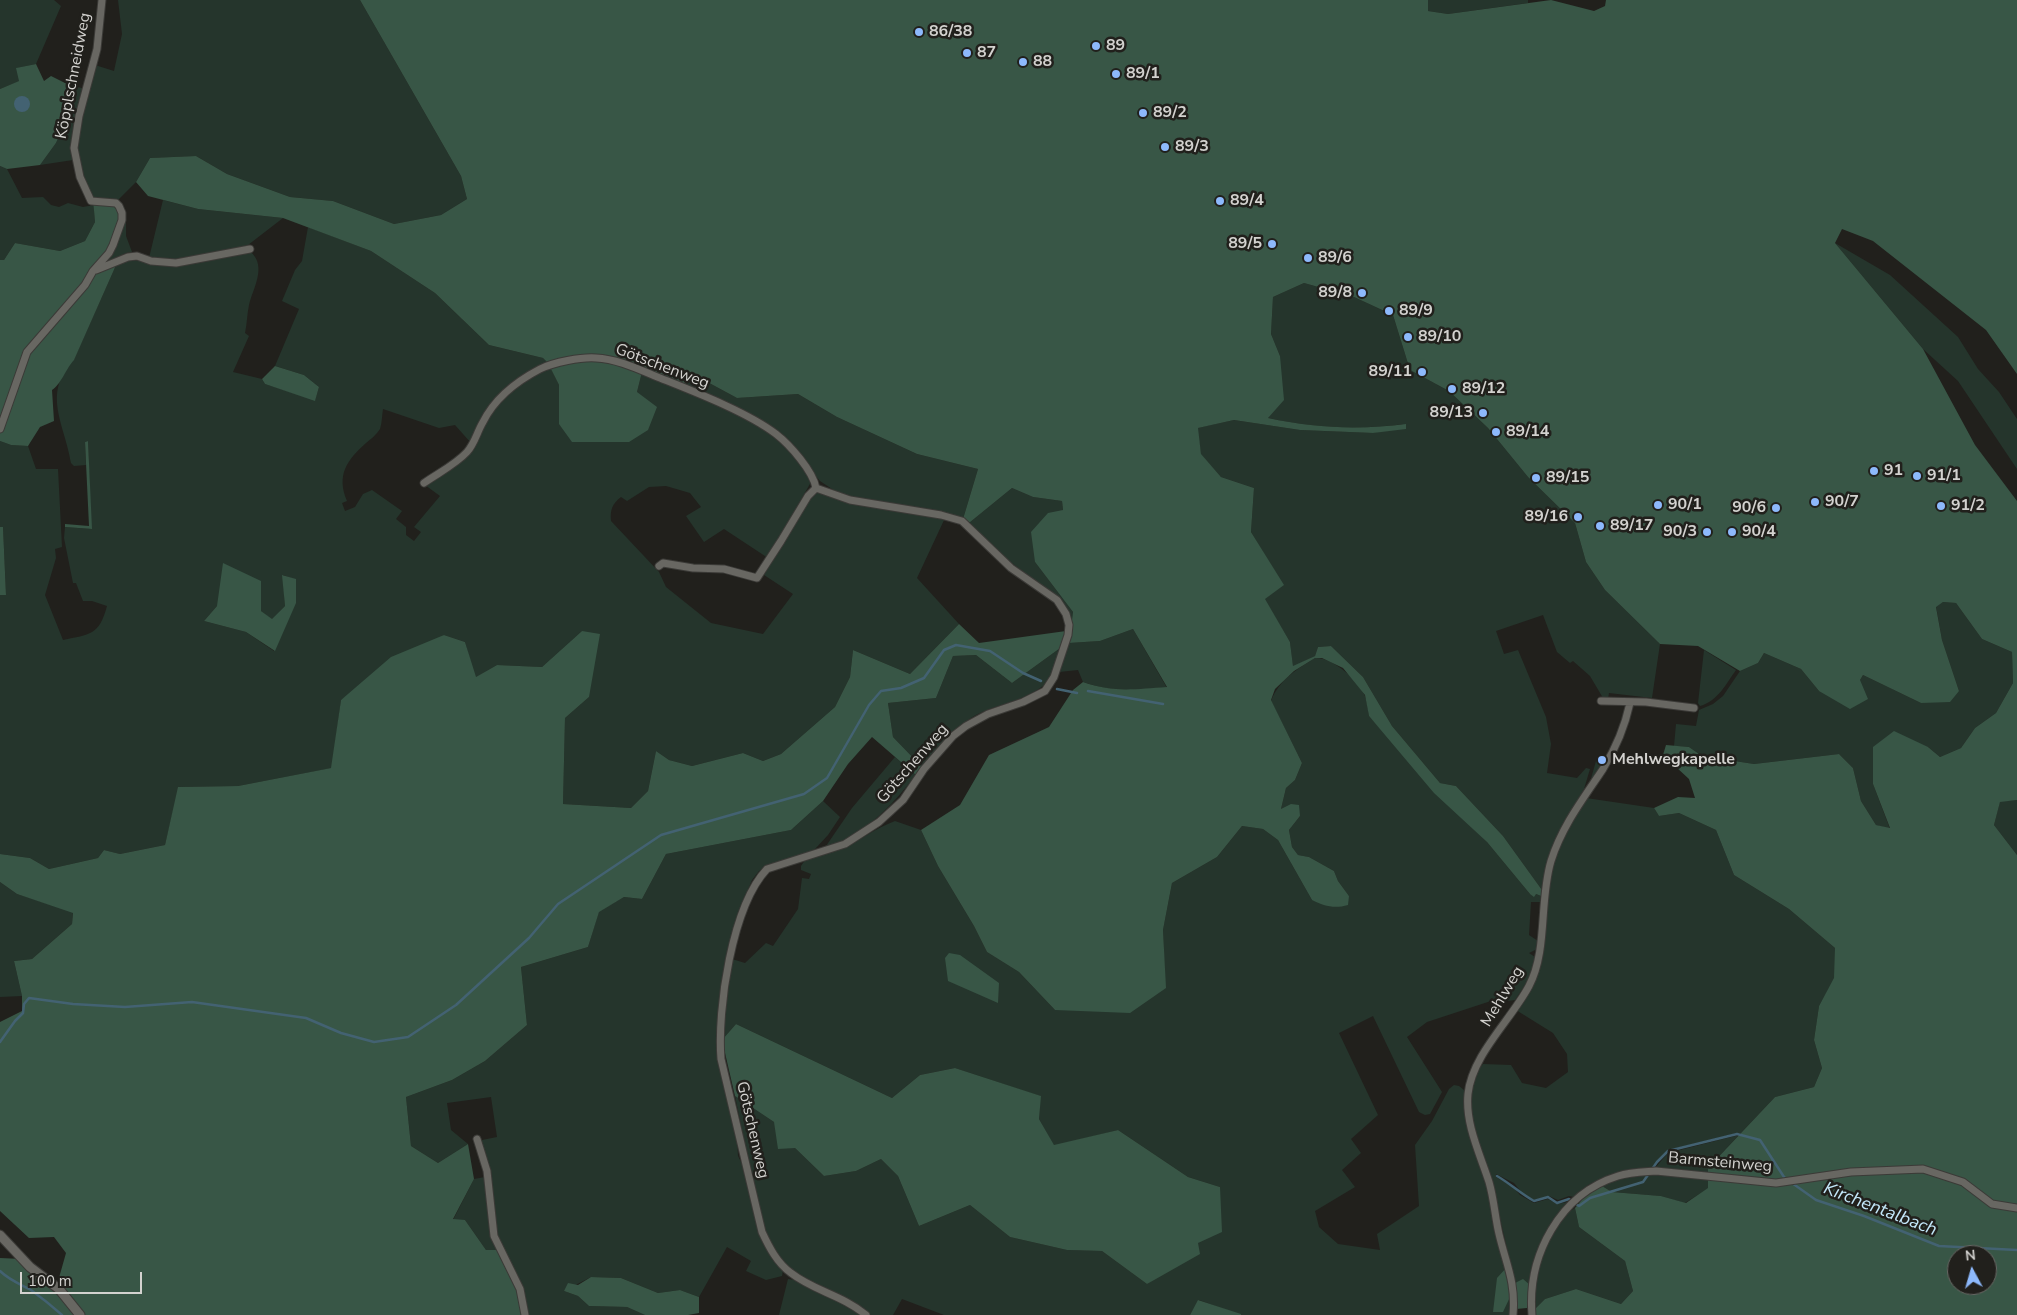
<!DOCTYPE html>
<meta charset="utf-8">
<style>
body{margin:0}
#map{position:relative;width:2017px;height:1315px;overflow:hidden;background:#21201c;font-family:"Nunito Sans",sans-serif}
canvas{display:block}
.north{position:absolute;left:1947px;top:1245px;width:50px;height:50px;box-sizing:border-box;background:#21201c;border:1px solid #686764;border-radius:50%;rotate:354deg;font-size:14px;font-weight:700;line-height:20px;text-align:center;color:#d3d2cf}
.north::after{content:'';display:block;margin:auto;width:18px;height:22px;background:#8db9fc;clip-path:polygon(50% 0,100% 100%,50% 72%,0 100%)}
.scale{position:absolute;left:20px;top:1272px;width:122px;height:22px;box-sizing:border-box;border:2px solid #d3d2cf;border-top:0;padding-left:6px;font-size:15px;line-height:18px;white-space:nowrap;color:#d3d2cf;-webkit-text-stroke:4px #21201c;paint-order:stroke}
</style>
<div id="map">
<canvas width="2017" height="1315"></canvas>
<div class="north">N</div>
<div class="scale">100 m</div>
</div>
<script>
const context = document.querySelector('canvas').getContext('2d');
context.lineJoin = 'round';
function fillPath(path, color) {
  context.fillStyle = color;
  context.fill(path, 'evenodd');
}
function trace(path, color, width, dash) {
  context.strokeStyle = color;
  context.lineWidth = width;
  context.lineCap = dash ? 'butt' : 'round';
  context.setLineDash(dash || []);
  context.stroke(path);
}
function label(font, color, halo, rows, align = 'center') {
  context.font = font + ' "Nunito Sans",sans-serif';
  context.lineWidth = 5;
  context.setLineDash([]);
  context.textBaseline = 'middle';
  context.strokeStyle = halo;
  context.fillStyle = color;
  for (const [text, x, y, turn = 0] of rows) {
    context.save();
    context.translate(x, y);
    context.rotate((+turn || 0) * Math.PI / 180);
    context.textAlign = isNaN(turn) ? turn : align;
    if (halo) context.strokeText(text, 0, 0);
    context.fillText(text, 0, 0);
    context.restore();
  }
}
fillPath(new Path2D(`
 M0 0H54L61 6 36 64 17 68 20 81 0 89Z
 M118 0H360L461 176 467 199 441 215 394 224 333 201 290 197 227 174 196 156 150 158 136 182 117 201 93 199 79 164 76 139 95 65 114 71 122 34Z
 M1428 0H1528V3L1448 14 1428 11Z
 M67 84 85 89 71 139 73 160 40 165 56 143 65 123Z
 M0 166 7 169 22 198 43 197 51 205 59 207 68 203 83 207 94 205 95 222 85 241 60 251 15 243 4 260H0Z
 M163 200 198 209 283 218 248 245 181 261 149 258Z
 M126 218V236L132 252 126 253 103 264C121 246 116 238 126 218Z
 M308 227 371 251 435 293 489 345 543 358 548 363 495 400 483 414 471 443 455 425 439 428 383 409C382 415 382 423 380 429 377 434 371 439 366 443 347 460 336 475 347 501L342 503 345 511 355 507 363 494 372 490 402 511 396 519 406 527V535L414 541 421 532 414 527 440 496 425 485 464 458 493 409 509 392 550 366 559 385V424L637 392 642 372 751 421 769 432 792 454 811 478V482L768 558 724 529 704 542 686 516 701 507 690 493 666 486 649 487 627 501 621 497C612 504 610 510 611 521L659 572 666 587 711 623 763 634 793 594 764 575 809 498 814 492 819 491 945 518 917 578 959 624 910 674 853 650 850 677 835 707 781 754 763 761 743 753 692 766 669 760 656 751 648 791 631 808 563 804 565 718 589 697 582 631 542 667 497 665 475 678 465 642 444 635 341 700 332 768 238 786 179 787 165 845 120 854 104 850 98 858 49 869 30 858 0 854V595H6L3 527H0V441L11 445 28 446 36 469H58L62 547 55 549 56 558 45 595 63 640C90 634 99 636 107 606L92 601H83L76 583H73L64 538 65 527 91 529 88 441 85 442 86 465 74 466 71 463C65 424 41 394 74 359L117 263C141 255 156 267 178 266 203 263 227 255 251 252 267 267 253 288 249 305 247 314 247 324 245 333L249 336 233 372 262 379 265 384 315 400 319 387 304 375 275 366 299 309 282 301 295 270 302 261ZM283 575 296 580 274 651 246 632 204 621 217 606 261 611 272 620 285 606Z
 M1835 243 1890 275 1958 337 1978 369 1999 392 2017 419V469L1958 381 1923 349Z
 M1304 283 1354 297 1393 315 1410 370 1449 391 1488 428 1528 477 1575 523 1586 562 1605 590 1660 644 1652 698 1609 693 1608 699 1603 698 1590 676 1573 661 1570 663 1557 652 1543 615 1496 631 1504 654 1518 650 1546 717 1551 744 1547 773 1577 778 1586 768 1590 769 1584 789 1562 826 1554 843 1542 890 1503 836 1456 786 1440 783 1392 726 1363 677 1331 646 1318 647 1315 656 1293 667 1290 642 1264 599 1283 585 1251 532 1254 488 1221 477 1201 455 1197 428 1234 420 1300 430 1373 433 1405 424C1359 430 1313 428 1268 418L1280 356 1271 334 1273 297Z
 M700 378 737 398 798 394 837 417 917 454 978 469 963 519 954 515 861 499 838 493 820 481 787 442 684 384Z
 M1012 488 1033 497 1062 501 1063 510 1035 562 1073 612 1072 623 1067 608 1058 598 1000 554 969 523Z
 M1943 602 1956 603 1982 639 2012 652 2013 683 1996 713 1975 728 1961 748 1940 757 1928 747 1873 784 1890 829 1876 825 1861 801 1853 768 1839 754 1754 764 1702 756 1689 747 1674 746 1676 724 1696 726 1699 710 1713 704 1723 696 1740 671 1758 663 1764 653 1801 669 1819 691 1860 680 1863 675 1921 703 1959 691 1942 640 1936 606Z
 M1133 629 1167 688C1136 690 1114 693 1083 682L1078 670 1059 672 1069 643 1100 641Z
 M1063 646C1059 657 1056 672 1048 681 1028 703 992 703 968 720 950 733 936 751 922 767L893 737 888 703 936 698 953 656 976 655 1012 683Z
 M1704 650 1736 670C1726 684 1718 701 1700 706L1698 703Z
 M1315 658C1333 657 1358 680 1365 696 1367 702 1368 709 1369 716L1487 842 1530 894H1536L1541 896 1540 902H1531L1529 935 1538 941 1537 949 1529 953 1535 957 1531 976 1515 1000 1507 1001 1497 999 1427 1022 1407 1037 1442 1092 1430 1114 1425 1115 1419 1112 1373 1016 1339 1033 1378 1115 1351 1139 1361 1153 1342 1170 1355 1187 1315 1211 1319 1227 1338 1244 1380 1250 1377 1234 1419 1206 1415 1145 1432 1121 1449 1089 1454 1085 1459 1086 1464 1090 1507 1267 1510 1297V1315H1241L1199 1300 1190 1315H944L902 1299 893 1315H871L843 1296 796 1274 786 1266 774 1250 764 1228 756 1198 735 1096 774 1122 795 1148 824 1176 856 1171 881 1159 898 1176 919 1226 970 1205 1010 1237 1067 1250 1102 1251 1147 1284 1198 1243 1220 1187 1188 1177 1118 1130 1054 1146 1039 1119 1040 1096 955 1068 920 1075 892 1098 736 1024 722 1040 731 967 732 959 745 963 766 943 773 946 798 909 802 878 809 879 811 874 801 870V866L805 860C824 854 843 849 860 839 872 832 882 826 895 821L921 830 938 866 974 926 987 952 1019 972 1055 1010 1165 988 1163 930 1172 883 1217 857 1242 826 1263 829 1278 840 1312 900 1349 896 1338 881 1334 871 1309 857 1298 855 1292 847 1289 830 1300 816 1281 809 1286 788 1295 780 1302 763 1271 701C1279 680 1297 669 1315 658Z
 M1602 756H1606L1605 759 1601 758 1600 760 1604 762 1590 782 1596 761Z
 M895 757 916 775C888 810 866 833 824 849L852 808Z
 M1586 798 1654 808 1659 816 1679 813 1716 830 1734 875 1789 909 1835 948V978L1819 1006 1814 1040 1822 1068 1814 1087 1775 1097 1741 1133H1737L1668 1150 1651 1168 1618 1172 1588 1185 1574 1197 1569 1196 1558 1200 1549 1196 1534 1200 1523 1194 1514 1183 1496 1174V1177L1512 1186 1520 1195 1534 1203 1548 1199 1557 1204 1568 1202C1544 1230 1540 1250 1530 1285L1515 1282 1491 1180 1474 1127 1470 1103 1472 1086 1479 1069 1483 1064 1511 1065 1522 1083 1546 1088 1568 1072 1567 1054 1553 1033 1516 1010 1535 981 1550 872 1560 844Z
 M2017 800V855L1994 825 2000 801Z
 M823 801 840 817 828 835 815 849 806 854 771 864 759 871 752 880 743 902 730 947 717 1041 737 1138 738 1156 744 1168 758 1228 783 1270 782 1276 766 1280 746 1271 751 1261 727 1247 699 1297 680 1290 658 1293 621 1278 591 1277 564 1291 578 1296 589 1306 627 1307 645 1315H527C529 1284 504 1260 496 1232 489 1211 492 1181 487 1158 486 1152 481 1146 482 1140L497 1137 491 1097 447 1103 451 1130 468 1144 438 1163 411 1146 406 1097 452 1080 485 1061 527 1025 521 967 588 947 599 911 624 897 642 899 666 854 791 830Z
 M0 882 17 894 73 912 72 924 32 959 14 961 22 996 0 997Z
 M1735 1136H1738L1708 1168V1174L1655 1168 1668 1153Z
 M1645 1173 1675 1175 1709 1180V1188L1685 1203 1661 1196 1612 1192 1602 1186 1623 1177Z
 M485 1177 497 1250H486L465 1220H453L474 1179Z
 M1575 1208 1579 1227 1625 1261 1633 1291 1621 1304 1576 1289 1545 1299 1533 1311C1532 1280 1542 1241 1562 1217 1565 1213 1571 1211 1575 1208Z
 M788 1279 795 1280 837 1298 862 1315H779Z`), '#25352c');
fillPath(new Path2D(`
 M360 0H1428V11L1448 14 1551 0 1594 11 1605 6 1606 0H2017V374L1986 330 1873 241 1842 229 1835 243 1923 349 1975 445 2017 501V800L2000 802 1994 825 2017 855V1315H1529L1545 1299 1576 1289 1621 1304 1633 1291 1625 1261 1579 1227 1575 1208 1584 1197 1602 1186 1612 1192 1661 1196 1686 1203 1708 1188V1168L1775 1097 1814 1087 1822 1068 1814 1040 1819 1006 1834 978 1835 948 1789 909 1734 875 1716 830 1679 813 1659 816 1654 808 1678 797 1695 798 1689 779 1663 755 1666 745 1689 747 1702 756 1754 764 1839 754 1853 768 1861 801 1876 825 1890 828 1873 784V747L1894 731 1928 747 1940 757 1961 748 1975 728 1996 713 2013 683 2012 652 1982 639 1956 603 1943 602 1936 607 1942 640 1959 691 1950 702 1921 703 1863 675 1860 680 1868 699 1850 709 1819 691 1801 669 1764 653 1758 663 1740 671 1698 646 1660 644 1605 590 1586 562 1575 523 1528 477 1488 428 1449 391 1410 370 1393 315 1354 297 1304 283 1273 297 1271 334 1280 356 1284 400 1268 418C1314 428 1359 430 1406 424V429L1373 433 1300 430 1234 420 1198 428 1201 454 1221 477 1254 488 1251 532 1284 585 1265 599 1290 642 1293 666 1315 656 1318 647 1331 646 1363 677 1392 726 1440 783 1456 786 1503 836 1542 890 1541 896 1536 894 1534 897 1530 894 1487 842 1434 793 1369 716 1365 695 1343 668 1322 658H1315L1294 671 1275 689 1271 700 1302 763 1295 780 1286 788 1281 809 1291 804 1299 805 1300 816 1289 830 1292 847 1298 855 1309 857 1334 871 1338 881 1349 896 1348 905C1334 909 1324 906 1312 900L1278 840 1263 829 1242 826 1217 857 1172 883 1163 930 1166 988 1130 1013 1055 1010 1019 972 987 952 974 926 938 866 921 830 960 805 989 755 1049 727 1073 690 1083 682C1114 693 1135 689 1167 687L1133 629 1100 641 1069 643 1073 612 1035 562 1031 532 1048 513 1063 510 1062 501 1033 497 1012 488 969 523 963 519 978 469 917 454 837 417 798 394 737 398 700 378 684 384 642 372 637 392 657 407 648 430 629 442H572L559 424V385L548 363 543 358 489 345 435 293 371 251 283 218 198 209 148 196 136 182 150 158 196 156 227 174 290 197 333 201 394 224 441 215 467 199 461 176ZM1957 1255H1987V1285H1957Z
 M36 64 44 81 51 76 67 84 65 123 56 143 40 165 7 169 0 166V89L19 81 16 68Z
 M93 199 117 201 120 218 107 252 91 267 90 273 96 274 117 263 74 360C67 367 60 386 52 390L54 421 40 427 28 446 11 445 0 441V260H4L15 243 60 251 85 241 95 222Z
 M275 366 304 375 319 387 315 401 265 384 262 379Z
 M88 441 92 529 65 527V524L89 526 85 442Z
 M0 527H3L6 595H0Z
 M223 563 261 581V611L272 619 285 606 282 575 296 579V603L275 651 246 632 204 621 217 606Z
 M959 624 979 643 1066 631 1063 646 1012 683 976 655 953 656 936 698 888 703 893 737 922 767 916 775 872 737 848 764 823 801 791 830 666 854 642 899 624 897 599 912 588 947 521 967 527 1025 485 1061 452 1080 406 1097 411 1146 438 1163 468 1144 474 1179 453 1219 465 1220 486 1250H497L519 1292 524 1315H0V1258L22 1259 55 1292 66 1253 54 1237 29 1238 0 1211V1022L22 1011V996L14 961 32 959 72 924 73 913 17 894 0 882V854L30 858 49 869 98 858 104 850 120 854 165 845 178 787 238 786 331 768 341 700 391 657 444 635 465 642 476 677 497 665 542 667 582 631 600 634 589 697 565 718 563 804 631 808 648 791 656 751 669 760 692 766 743 753 763 761 781 754 835 707 850 677 853 650 910 674Z
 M949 953 960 955 999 983 998 1003 948 981 945 958Z
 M736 1024 892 1098 920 1075 955 1068 1041 1096 1039 1119 1054 1145 1118 1130 1188 1177 1220 1187 1222 1232 1198 1243 1200 1254 1147 1284 1102 1251 1067 1250 1010 1237 970 1205 919 1226 898 1176 881 1159 856 1171 824 1176 795 1148 778 1149 774 1122 735 1096 722 1040Z
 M1507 1267 1510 1297 1503 1312H1493L1497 1278Z
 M591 1277 621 1278 658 1293 680 1290 699 1297V1313L688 1315H645L627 1307 589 1306 578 1296 564 1291 568 1283 578 1285Z
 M1523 1279 1530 1285 1527 1308 1516 1309 1515 1283Z
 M1198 1300 1241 1314V1315H1190Z`), '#385646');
fillPath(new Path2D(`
 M14 104a8 8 0 1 1 16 0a8 8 0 1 1-16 0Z`), '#436272');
trace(new Path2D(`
 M1057 689 1077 693
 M1088 691 1163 704
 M0 1042 15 1021 23 1013 24 1004 29 998 73 1004 125 1007 192 1002 306 1018 341 1033 374 1042 408 1037 456 1005 529 938 558 904 661 835 804 794 827 778 869 705 881 691 901 688 924 678 944 650 956 645 990 651 1023 673 1041 681
 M1497 1176C1511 1184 1521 1194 1534 1201L1548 1197 1557 1203 1569 1199 1579 1206 1590 1198 1643 1182 1657 1162 1668 1151 1737 1134 1760 1140 1784 1177 1788 1180
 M1792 1183 1816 1200 1864 1216 1939 1246 2017 1250
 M0 1271C9 1280 20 1284 31 1290 42 1298 52 1306 62 1315`), '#436272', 2.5);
const minor = new Path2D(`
 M96 270 128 257 137 256 151 261 176 263 250 249
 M0 429 27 352 85 285 93 271 109 253 113 245 122 220V213L119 206 116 203 91 201 80 177 74 148 79 116 97 49 102 0
 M424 483C438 473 455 465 467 452 475 443 477 432 483 422 495 398 517 381 540 369 554 362 581 357 596 358 618 359 640 370 660 378 695 392 747 412 776 434 790 445 813 471 816 488
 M816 488 850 500 941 515 962 521 1011 568 1057 600 1066 614 1069 625 1068 635 1054 677 1045 691 1023 702 988 714 966 726 953 736 924 769 903 800 879 822 845 844 767 869C732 906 717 1009 721 1059L762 1232C769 1247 777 1263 791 1273 814 1291 842 1295 866 1315
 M659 566 663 563 693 568 724 569 757 578 781 541 808 496 816 488
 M1601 701 1646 702 1694 708
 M477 1139 487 1171 494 1236 520 1289 525 1315
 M1513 1315C1516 1282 1506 1264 1499 1234 1495 1217 1494 1199 1489 1182 1480 1154 1465 1124 1468 1094 1472 1055 1511 1020 1529 986 1548 950 1539 901 1551 861 1562 826 1583 799 1603 769 1616 748 1625 726 1630 703
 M1532 1315C1527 1255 1560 1194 1618 1176 1631 1172 1644 1172 1656 1171L1776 1183 1851 1172 1923 1169 1963 1182 1992 1204 2017 1208`);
const tertiary = new Path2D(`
 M0 1235 30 1267 59 1289 80 1315`);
trace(minor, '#3b3a37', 9);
trace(tertiary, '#3b3a37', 11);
trace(minor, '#686762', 7);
trace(tertiary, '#686762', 9);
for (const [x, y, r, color] of [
 [919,32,5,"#8db9fc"],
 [1096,46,5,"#8db9fc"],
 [967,53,5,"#8db9fc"],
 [1023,62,5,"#8db9fc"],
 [1116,74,5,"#8db9fc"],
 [1143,113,5,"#8db9fc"],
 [1165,147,5,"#8db9fc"],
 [1220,201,5,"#8db9fc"],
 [1272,244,5,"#8db9fc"],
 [1308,258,5,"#8db9fc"],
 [1362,293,5,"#8db9fc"],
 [1389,311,5,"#8db9fc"],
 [1408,337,5,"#8db9fc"],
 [1422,372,5,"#8db9fc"],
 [1452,389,5,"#8db9fc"],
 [1483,413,5,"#8db9fc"],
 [1496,432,5,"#8db9fc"],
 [1874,471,5,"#8db9fc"],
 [1917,476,5,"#8db9fc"],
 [1536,478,5,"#8db9fc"],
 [1815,502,5,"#8db9fc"],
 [1658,505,5,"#8db9fc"],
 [1941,506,5,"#8db9fc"],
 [1776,508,5,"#8db9fc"],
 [1578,517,5,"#8db9fc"],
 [1600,526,5,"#8db9fc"],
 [1707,532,5,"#8db9fc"],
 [1732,532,5,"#8db9fc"],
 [1602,760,5,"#8db9fc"]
]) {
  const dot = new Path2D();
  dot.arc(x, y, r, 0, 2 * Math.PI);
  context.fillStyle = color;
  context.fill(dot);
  trace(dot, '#21201c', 2);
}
label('bold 16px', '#d3d2cf', '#21201c', [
 ["86/38",929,32],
 ["89",1106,46],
 ["87",977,53],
 ["88",1033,62],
 ["89/1",1126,74],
 ["89/2",1153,113],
 ["89/3",1175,147],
 ["89/4",1230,201],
 ["89/5",1262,244,"right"],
 ["89/6",1318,258],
 ["89/8",1352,293,"right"],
 ["89/9",1399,311],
 ["89/10",1418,337],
 ["89/11",1412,372,"right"],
 ["89/12",1462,389],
 ["89/13",1473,413,"right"],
 ["89/14",1506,432],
 ["91",1884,471],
 ["91/1",1927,476],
 ["89/15",1546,478],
 ["90/7",1825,502],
 ["90/1",1668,505],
 ["91/2",1951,506],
 ["90/6",1766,508,"right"],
 ["89/16",1568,517,"right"],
 ["89/17",1610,526],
 ["90/3",1697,532,"right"],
 ["90/4",1742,532],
 ["Mehlwegkapelle",1612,760]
], 'left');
label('16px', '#d3d2cf', '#21201c', [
 ["Köpplschneidweg",74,76,-79],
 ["Götschenweg",662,367,21],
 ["Götschenweg",913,764,-49],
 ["Mehlweg",1503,997,-59],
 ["Götschenweg",752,1130,77],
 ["Barmsteinweg",1720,1163,5]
]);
label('italic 18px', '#c3e7f9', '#21201c', [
 ["Kirchentalbach",1880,1210,21]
]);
</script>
